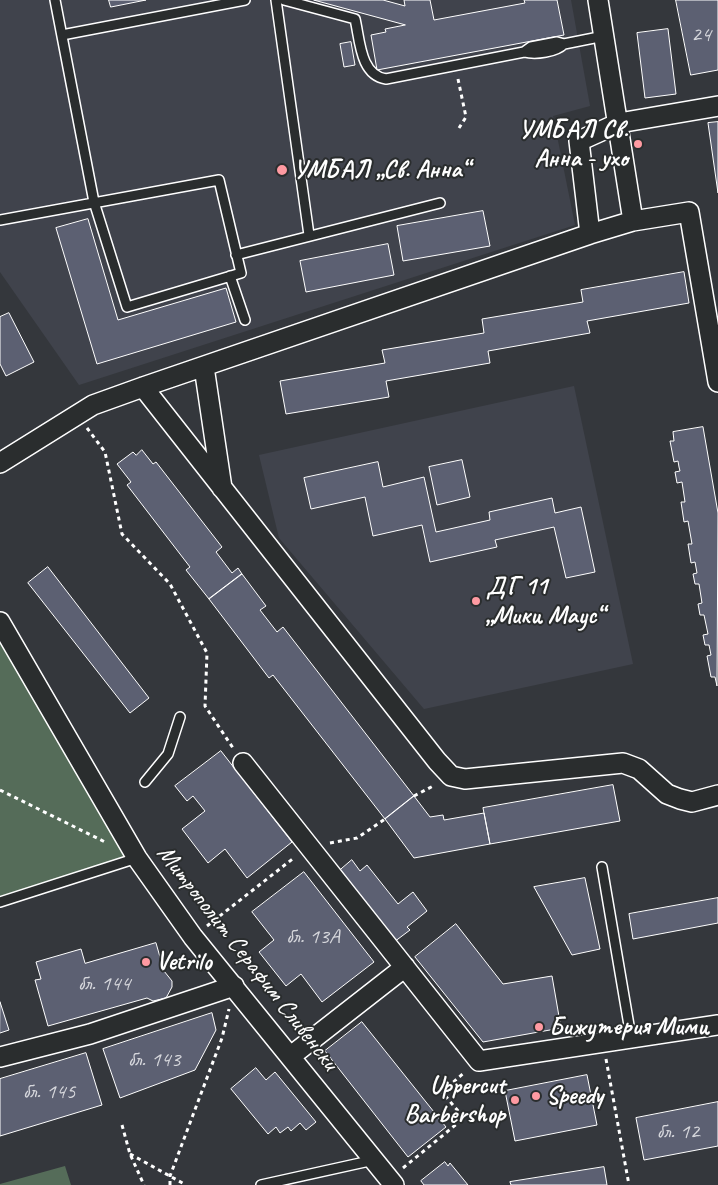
<!DOCTYPE html>
<meta charset="utf-8">
<style>
body{margin:0}
canvas{display:block;background:#34373c}
</style>
<canvas width="718" height="1185"></canvas>
<script>
const context = document.querySelector('canvas').getContext('2d');
context.lineJoin = 'round';
function fillPath(path, color) {
  context.fillStyle = color;
  context.fill(path, 'evenodd');
}
function trace(path, color, width, dash) {
  context.strokeStyle = color;
  context.lineWidth = width;
  context.lineCap = dash ? 'butt' : 'round';
  context.setLineDash(dash || []);
  context.stroke(path);
}
function label(font, color, halo, rows, align = 'center') {
  context.font = font + ' Caveat,sans-serif';
  context.lineWidth = 4;
  context.setLineDash([]);
  context.textBaseline = 'middle';
  context.strokeStyle = halo;
  context.fillStyle = color;
  for (const [text, x, y, turn = 0] of rows) {
    context.save();
    context.translate(x, y);
    context.rotate((+turn || 0) * Math.PI / 180);
    context.textAlign = isNaN(turn) ? turn : align;
    if (halo) context.strokeText(text, 0, 0);
    context.fillText(text, 0, 0);
    context.restore();
  }
}
fillPath(new Path2D(`
 M0 0H571L590 106 553 116 575 225 79 385 0 272Z
 M574 386 633 664 424 709 279 538 259 455Z`), '#40434c');
fillPath(new Path2D(`
 M0 622 137 858 0 902Z
 M65 1166 71 1185H0V1184Z`), '#556c59');
const building = new Path2D(`
 M109 0H146L111 7Z
 M314 0H383L405 6 404 0H430L434 20 525 3 524 0H557L564 35 377 70 371 35 386 32 385 29 405 25Z
 M676 0H718V70L691 75Z
 M668 29 676 94 645 98 637 33Z
 M351 42 355 65 344 67 340 44Z
 M718 122V193L708 123Z
 M483 211 490 246 403 261 397 226Z
 M88 219 118 320 226 288 236 322 97 364 56 228Z
 M388 244 394 275 306 292 300 261Z
 M684 272 689 303 587 321 590 333 488 351 490 363 386 381 389 397 286 414 280 381 385 363 382 350 484 333 482 319 583 302 581 290Z
 M9 313 34 362 6 376 0 364V317Z
 M703 427 718 513 717 686 715 677H711L707 656 711 655 709 645H705L703 635 708 634 704 615H700L698 604 702 603 699 584H695L693 574 697 573 695 562 691 563 688 544H692L688 521 684 522 681 502H685L682 482 677 483 675 472 680 471 679 467 678 461 674 462 670 441H674L673 432Z
 M142 450 153 464 156 462 222 547 216 552 232 573 238 568 242 574 209 599 186 570 190 567 127 485 131 482 117 464 133 452 136 455Z
 M462 460 470 497 437 505 429 467Z
 M378 462 383 487 424 477 436 532 490 520 489 512 552 498 555 513 581 507 595 572 566 578 554 527 495 540 497 547 430 562 422 525 373 536 365 497 311 509 304 478Z
 M48 567 149 698 130 713 28 583Z
 M242 574 266 606 260 610 277 632 283 627 414 796 385 819 273 675 269 678 209 599Z
 M221 751 292 842 247 878 225 849 208 863 182 829 205 811 193 796 187 801 175 786Z
 M613 785 620 821 490 844 483 808Z
 M414 796 430 817 443 815 444 820 484 813 490 844 414 858 385 819Z
 M352 860 360 871 367 865 398 904 413 892 427 911 407 927 410 930 394 942 338 872Z
 M304 872 374 962 322 1002 301 974 286 986 259 952 274 940 252 912Z
 M585 878 600 949 572 955 534 887Z
 M718 898V923L633 939 629 914Z
 M456 924 503 984 552 976 561 1028 483 1042 415 957Z
 M156 943 164 971 172 981V987L166 998 153 1001 147 998 48 1026 35 980 41 979 36 962 81 949 85 963Z
 M0 1002 9 1030 0 1033Z
 M212 1013 216 1030 195 1070 120 1098 103 1049Z
 M362 1022 446 1127 408 1157 325 1051Z
 M86 1053 102 1105 0 1136V1079Z
 M256 1068 266 1080 275 1072 316 1122 306 1130 300 1123 291 1131 288 1127 280 1133 276 1127 268 1134 231 1089Z
 M587 1075 597 1125 515 1141 505 1091Z
 M718 1102V1146L644 1160 636 1118Z
 M445 1162 448 1166 450 1163 468 1185H424L421 1181Z
 M604 1167 607 1185H511L510 1182Z`);
fillPath(building, '#5c6072');
trace(building, '#fff', 1);
const lane = new Path2D(`
 M276 0 309 235
 M284 0 355 19C360 40 360 75 386 79L524 52 531 47 557 42 564 44 604 36
 M62 35 245 0
 M524 52C536 55 556 52 564 44
 M0 220 219 180 241 273 127 307 94 202 55 0
 M236 255 440 203
 M230 276 245 320
 M145 782 168 754 180 717
 M602 867 631 1037
 M0 902 137 858
 M261 1185 374 1160`);
const street = new Path2D(`
 M598 0 633 221
 M590 234 579 141 619 123 718 106
 M204 367 222 488
 M143 387 437 761 451 776 465 779 623 763 639 769 667 794 680 799 692 802 718 795
 M0 463 93 405 143 387 590 234 633 221 689 212 718 382
 M0 622 137 858 193 937 394 1185
 M243 763 479 1061 718 1025
 M291 1056 405 967
 M0 1057 90 1034 234 986`);
trace(lane, '#fff', 12);
trace(street, '#fff', 22);
trace(new Path2D(`
 M458 79 466 117 459 128
 M87 428 105 452 122 534 170 584 207 653 205 706 233 748
 M0 790 105 842
 M414 796 435 785
 M330 843 357 838 385 819
 M207 926 295 857
 M606 1059 629 1185
 M122 1125 130 1154 144 1185
 M130 1154 186 1185
 M403 1168 464 1118 442 1092 465 1072
 M170 1185V1176L222 1038 229 1009`), '#fff', 3, [4, 4]);
trace(lane, '#2a2d2e', 9);
trace(street, '#2a2d2e', 19);
for (const [x, y, r, color] of [
 [638,144,5,"#ff9aa2"],
 [282,170,6,"#ff9aa2"],
 [476,601,5,"#ff9aa2"],
 [146,962,5,"#ff9aa2"],
 [539,1027,5,"#ff9aa2"],
 [536,1096,5,"#ff9aa2"],
 [515,1100,5,"#ff9aa2"]
]) {
  const dot = new Path2D();
  dot.arc(x, y, r, 0, 2 * Math.PI);
  context.fillStyle = color;
  context.fill(dot);
  trace(dot, '#2a2d2e', 2);
}
label('22px', '#d6d7dc', null, [
 ["24",701,35],
 ["бл. 13А",313,937],
 ["бл. 144",104,984],
 ["бл. 143",154,1060],
 ["бл. 145",49,1092],
 ["бл. 12",678,1132]
]);
label('bold 25px', '#fff', '#2a2d2e', [
 ["УМБАЛ Св.",628,130,"right"],
 ["Анна - ухо",628,159,"right"],
 ["УМБАЛ „Св. Анна“",293,170],
 ["ДГ 11",486,587],
 ["„Мики Маус“",486,616],
 ["Vetrilo",156,962],
 ["Бижутерия Мими",549,1027],
 ["Uppercut",505,1086,"right"],
 ["Barbershop",505,1115,"right"],
 ["Speedy",546,1096]
], 'left');
label('25px', '#fff', '#2a2d2e', [
 ["Митрополит Серафим Сливенски",247,958,52]
]);
</script>
